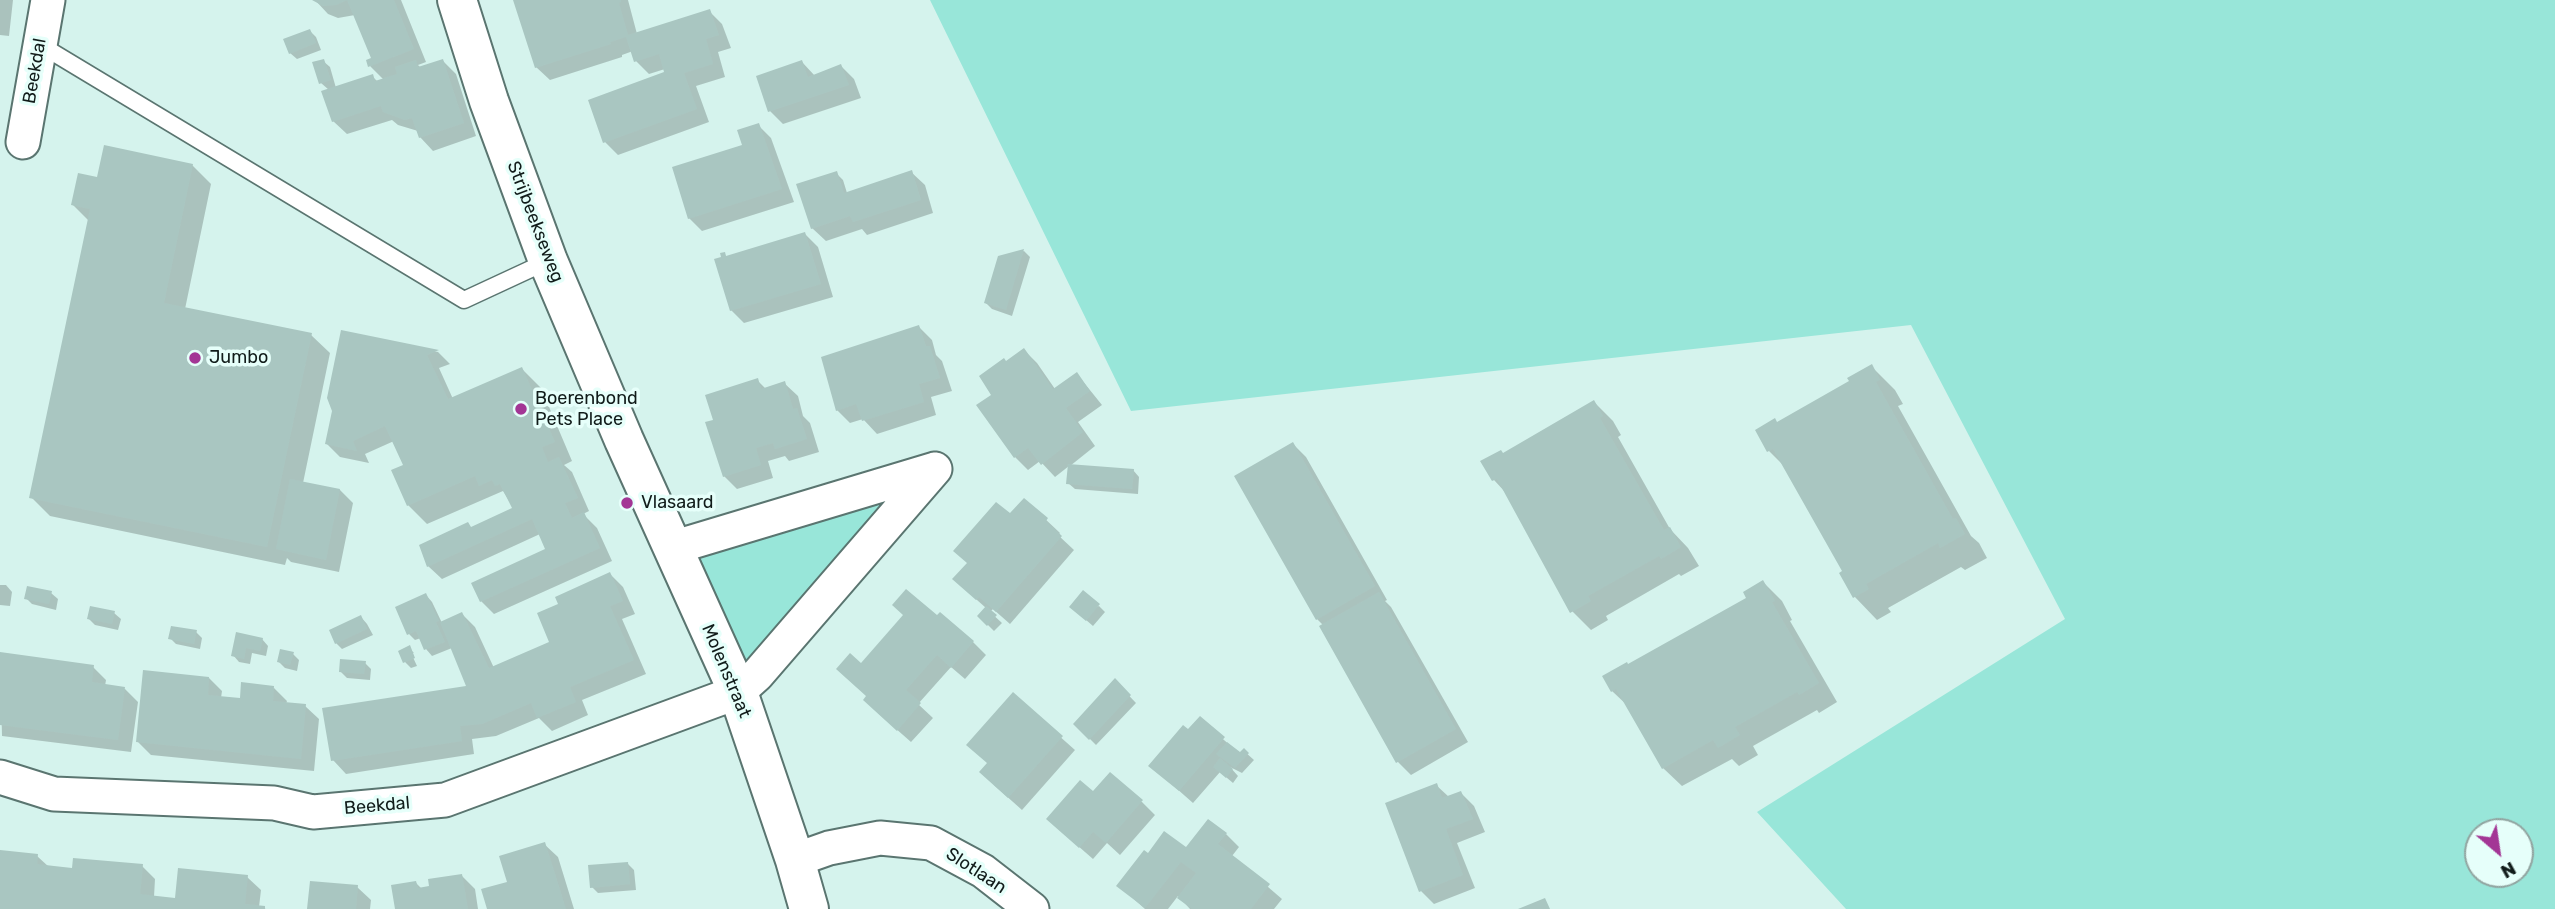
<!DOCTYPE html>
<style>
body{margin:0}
#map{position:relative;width:2555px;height:909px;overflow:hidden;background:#d5f3ed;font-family:Rubik,sans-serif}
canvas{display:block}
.north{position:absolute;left:2464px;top:818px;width:70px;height:70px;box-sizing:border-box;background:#e6fffa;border:2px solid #91a4a0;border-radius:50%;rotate:151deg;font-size:19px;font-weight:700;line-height:28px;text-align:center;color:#111c1a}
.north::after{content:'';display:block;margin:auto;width:24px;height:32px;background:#a33695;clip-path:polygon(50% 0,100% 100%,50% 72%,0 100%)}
</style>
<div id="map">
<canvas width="2555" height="909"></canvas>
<div class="north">N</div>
</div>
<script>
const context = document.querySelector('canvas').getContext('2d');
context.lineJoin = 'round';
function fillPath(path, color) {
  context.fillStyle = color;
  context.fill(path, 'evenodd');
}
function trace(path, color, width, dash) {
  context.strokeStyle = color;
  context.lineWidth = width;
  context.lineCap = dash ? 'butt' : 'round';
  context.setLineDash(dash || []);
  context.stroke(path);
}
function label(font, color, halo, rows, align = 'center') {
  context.font = font + ' Rubik,sans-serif';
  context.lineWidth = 7;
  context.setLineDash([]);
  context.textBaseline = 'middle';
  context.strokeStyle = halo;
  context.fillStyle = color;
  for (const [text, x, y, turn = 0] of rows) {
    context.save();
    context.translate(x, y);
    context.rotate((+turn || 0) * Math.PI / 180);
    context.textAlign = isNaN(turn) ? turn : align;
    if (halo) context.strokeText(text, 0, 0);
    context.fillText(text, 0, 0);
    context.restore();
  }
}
fillPath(new Path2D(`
 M930 0H2555V909H1846L1757 812 2065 619 1911 325 1131 411ZM2478 832H2520V874H2478Z
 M893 495 741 669 694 560Z`), '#98e6d9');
fillPath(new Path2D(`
 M0 0H13L9 36 0 35Z
 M315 0H401L426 62 418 65 421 68 443 61 456 74 476 136 433 151 420 137 418 131 398 125 392 120 347 134 333 121 329 90 321 83 323 61 330 67 336 88 372 76 378 82 384 80 370 66 373 59 355 15 338 18 328 14Z
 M515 0H628L637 34 709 11 722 24 731 48 718 52 725 77 696 86 709 122 618 155 605 142 667 73 665 69 649 74 636 61 633 51 622 55V57L550 80 536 67Z
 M310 31 316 37 321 50 297 59 290 53Z
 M802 62 815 76 841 66 854 79 861 98 783 124 770 111Z
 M758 125 771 138 794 202 702 231 689 218Z
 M192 165 211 184 185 309 311 335 330 353 303 483 340 490 353 503 339 572 291 562 287 558 285 565 50 516 31 497 89 221 73 205Z
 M911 172 925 185 933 213 867 235 862 229 826 241 812 228 836 173 843 180 847 193Z
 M805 234 818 247 833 297 744 323 731 310 724 254 727 257Z
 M1024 251 1030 257 1012 316 992 309 986 303 1000 258Z
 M919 327 932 340 936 355 942 361 952 391 931 397 936 415 877 434 863 419 850 423 837 410Z
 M343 332 438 352 450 364 439 368 453 399 522 369 541 388 572 461 564 465 572 472 589 511 583 514 597 528 612 561 494 614 481 601 548 550 540 534 442 579 428 566 472 528 514 509 503 491 427 524 408 505 405 466 394 441 365 454 369 463 340 457 327 444 334 411Z
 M1024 350 1037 363 1055 389 1077 374 1102 405 1078 422 1095 446 1070 466 1133 470 1139 477 1138 494 1075 489 1068 483 1069 466 1055 477 1040 461 1028 470 1015 457 994 395Z
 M1871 366 1895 390 1903 404 1898 406 1971 536 1979 543 1987 558 1965 570 1961 567 1888 608 1891 612 1877 620 1854 596 1845 572 1785 467 1769 451 1778 423 1851 382Z
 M757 380 766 389 784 383 798 396 803 416 810 423 819 452 789 461 785 456 768 461 773 478 737 489 724 476 715 421Z
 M1594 402 1613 421 1621 435 1618 437 1670 529 1688 548 1699 566 1681 576 1679 574 1606 616 1608 620 1591 630 1572 611 1506 493 1494 480 1504 455Z
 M1293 444 1306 457 1387 600 1385 601 1391 607 1468 742 1411 775 1398 762 1323 625 1317 619Z
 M1025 500 1060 533 1058 535 1074 550 1010 624 993 609 990 612 1002 623 994 631 979 616 986 608 968 592 1010 516Z
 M610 574 623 587 635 614 622 619 646 674 582 700 588 715 552 731 539 718 496 736 472 739 474 754 346 774 333 760 468 687 452 648 432 656 426 649 421 638 415 640 409 634 426 595 432 602 442 623 462 614 475 627 494 668 551 643 560 605Z
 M1763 582 1782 601 1792 620 1790 621 1837 702 1819 713 1817 710 1753 746 1758 755 1739 766 1732 759 1682 786 1663 768 1629 707 1612 691 1629 666 1749 599Z
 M0 585H6L12 592 10 606 0 605Z
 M51 593 58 599 56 610 32 604 26 598Z
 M1099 606 1105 612 1093 626 1078 613Z
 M114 613 121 619 118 630 95 625 89 619Z
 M905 616 937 618 973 642 986 655 965 679 951 667 918 704 933 718 911 742 878 713 868 697 861 665Z
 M361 617 367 624 373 635 342 649 336 643Z
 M196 632 202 638 200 649 176 644 170 638Z
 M237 634 262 639 268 646 266 656 252 653 250 664 239 662 233 655Z
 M409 648 414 653H411L417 666 411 668 405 662Z
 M0 654 93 667 106 680 105 686 125 689 138 702 131 752 2 736Z
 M293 654 299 660 297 671 285 668 279 662Z
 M365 663 371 669 370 680 347 678 340 671Z
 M209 678 222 691 221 698 242 700 274 688 287 701 286 704 305 706 319 719 314 771 151 755 138 742Z
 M1115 681 1136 703 1096 745 1075 724Z
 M1013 695 1075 750 1022 810 994 785 988 764Z
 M1200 719 1240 754 1244 751 1254 760 1242 773 1230 767 1238 776 1233 783 1220 772 1193 803 1151 766Z
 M1436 785 1449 797 1461 793 1474 806 1485 832 1457 843 1475 888 1434 904 1421 891Z
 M1093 793 1142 802 1155 815 1120 855 1107 843 1093 859 1062 832Z
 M1226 834 1239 847 1232 856 1282 899 1274 909H1190L1178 896 1168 909H1145L1119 886 1148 855 1186 850Z
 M544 844 558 857 574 909H489L509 883Z
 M0 852 37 856 49 867 74 870 142 866 155 879 154 897 177 900 247 877 261 890 259 907 266 909H0Z
 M628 864 634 870 636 890 598 893 592 887Z
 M462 876 475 889 478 909H396L416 883 422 889Z
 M357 887 371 900 370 909H309Z`), '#0003');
fillPath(new Path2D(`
 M312 0H347L336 5 323 6Z
 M347 0H394L414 49 368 67 366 60 371 58Z
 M513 0H621V2L619 3 628 35 710 9 719 35 706 39 713 64 684 73 697 109 603 143 588 100 664 72 659 54 634 62 626 37 610 42 611 44 535 68Z
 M310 29 316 43 289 54 283 39Z
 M324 59 331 80 319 84 312 62Z
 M443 59 464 123 419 138 412 118 405 120 383 112 381 106 332 122 321 91 373 74 375 81 397 74 395 67 416 60 418 67Z
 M802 60 808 77 841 64 849 85 768 112 756 76Z
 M759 123 782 189 688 219 672 167 742 145 737 130Z
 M104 145 193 164 164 303 312 333 267 547 29 498 90 209 71 205 78 173 97 177Z
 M912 170 921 200 853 222 850 216 811 229 796 184 837 171 844 193Z
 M805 232 821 284 730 311 714 259 721 257 720 253 725 252 726 256Z
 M1024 249 1006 310 984 303 998 256Z
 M919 325 926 346H930L940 378 919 384 924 402 862 421 856 404 836 411 821 357Z
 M341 330 439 350 427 355 448 399 522 367 555 442 542 447 548 462 559 457 578 498 565 503 572 518 584 512 600 548 480 602 471 583 545 549 532 519 427 567 419 545 468 522 471 527 512 508 500 484 495 486 492 480 479 486 475 476 407 506 391 470 403 465 385 426 353 441 357 451 325 444 332 411 327 398Z
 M1024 348 1053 389 1077 372 1090 391 1066 408 1083 432 1041 465 1028 448 1014 458 976 405 991 395 979 376 1004 358 1006 361Z
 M1872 364 1880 380 1876 382 1953 519 1956 518 1965 534 1940 548 1938 543 1866 584 1869 589 1853 598 1839 573 1842 571 1773 449 1767 452 1755 430 1775 418 1777 422 1849 381 1847 378Z
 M758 378 761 389 785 381 793 409 797 408 807 439 775 449 773 443 756 448 761 465 723 477 705 422 713 420 705 395Z
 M1594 400 1603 416 1600 418 1664 530 1670 527 1681 547 1661 559 1659 556 1588 596 1591 601 1570 613 1497 479 1492 481 1480 461 1501 450 1503 453Z
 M1293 442 1375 586 1316 620 1234 476Z
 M1068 464 1134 469 1132 489 1066 484Z
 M290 479 340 489 326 560 276 549Z
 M1024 498 1048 518 1046 521 1062 536 996 612 979 597 976 600 952 579 967 563 953 551 996 502 1010 513Z
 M610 572 623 601 610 606 634 660 570 687 576 702 537 718 531 703 482 724 460 726 462 741 331 761 322 708 466 686 440 622 462 612 489 668 549 642 537 613 558 604 555 597Z
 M1763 580 1775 601 1772 602 1819 683 1799 695 1797 692 1735 727 1740 735 1718 748 1713 740 1662 769 1616 689 1611 692 1602 676 1627 662 1628 664 1746 598 1743 592Z
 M27 586 52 591 49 604 24 599Z
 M906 589 937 615 940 612 974 641 951 668 937 655 906 690 921 703 897 731 863 700 866 696 836 669 850 653 861 663 903 615 892 605Z
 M1083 590 1100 604 1086 621 1069 607Z
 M1379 592 1456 729 1396 763 1319 626Z
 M426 593 439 621 436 622 445 642 424 650 416 631 407 635 395 607Z
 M90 606 115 611 112 624 87 619Z
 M986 606 997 615 987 626 977 616Z
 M361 615 367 629 335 644 329 630Z
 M171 626 197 630 194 644 168 639Z
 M236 632 263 638 260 651 246 648 244 659 231 656Z
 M410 645 415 658 403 663 398 651Z
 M280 649 294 652 290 665 277 662Z
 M0 652 94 665 92 682 125 687 118 740 0 725Z
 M340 659 366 661 364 674 339 672Z
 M143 670 209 677 208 695 240 698 241 682 274 686 273 701 306 704 301 759 136 742Z
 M1115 678 1131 695 1089 740 1073 724Z
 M1013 692 1063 736 1008 798 979 772 987 763 966 745Z
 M1200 716 1225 737 1179 791 1148 766 1183 725 1188 729Z
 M1227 742 1240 752 1244 748 1249 753 1235 768 1216 754Z
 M1220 758 1233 769 1226 778 1213 767Z
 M1110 772 1143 800 1106 843 1093 832 1079 848 1046 819 1080 780 1093 791Z
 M1437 783 1442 798 1461 791 1473 819 1446 829 1463 875 1419 892 1385 803Z
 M1208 819 1227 833 1218 844 1270 884 1251 909H1192L1177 898 1196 873 1181 862 1145 908 1116 886 1144 850 1148 853 1164 831 1186 847Z
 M545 842 566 909H487L481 889 507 882 499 856Z
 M0 850 38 854 37 864 54 866 72 868 73 858 143 864 140 894 157 896 175 898 178 868 248 875 245 904 265 906V909H0Z
 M628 862 630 884 590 888 588 865Z
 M462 874 468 909H395L391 885 416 881 418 888 429 886 428 879Z
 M310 881 358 885 356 909H307Z
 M1545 898 1550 909H1518Z`), '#a9c6c1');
const lane = new Path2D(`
 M39 44 464 300 548 261`);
const street = new Path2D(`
 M23 142 48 0
 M672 548 935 469
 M0 777 54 794 274 803 313 812 445 800 738 692 757 675 935 469
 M795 860 829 848 880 838 931 843 983 871 1032 909`);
const secondary = new Path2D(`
 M457 0 489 101 548 261 624 440 738 692 795 860 809 909`);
trace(lane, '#5a7570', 19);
trace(street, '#5a7570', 37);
trace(secondary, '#5a7570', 42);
trace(lane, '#fff', 16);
trace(street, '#fff', 33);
trace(secondary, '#fff', 38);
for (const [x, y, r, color] of [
 [195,358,7,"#a33695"],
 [521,409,7,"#a33695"],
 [627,503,7,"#a33695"]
]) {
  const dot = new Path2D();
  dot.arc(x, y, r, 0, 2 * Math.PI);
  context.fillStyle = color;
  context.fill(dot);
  trace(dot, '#e6fffa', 2.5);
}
label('18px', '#111c1a', '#e6fffa', [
 ["Beekdal",35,71,-80],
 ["Strijbeekseweg",535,222,69],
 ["Molenstraat",726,671,67],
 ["Beekdal",377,806,-5],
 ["Slotlaan",976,871,33]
]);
label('18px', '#111c1a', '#e6fffa', [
 ["Jumbo",209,358],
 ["Boerenbond",535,399],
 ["Pets Place",535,420],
 ["Vlasaard",641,503]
], 'left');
</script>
